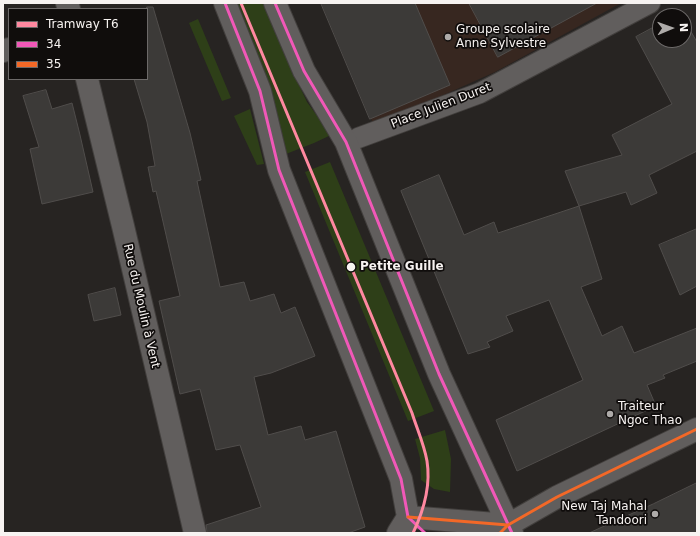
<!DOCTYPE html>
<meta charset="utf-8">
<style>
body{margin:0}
#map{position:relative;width:700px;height:536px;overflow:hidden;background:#272422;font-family:"DejaVu Sans",sans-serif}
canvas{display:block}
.frame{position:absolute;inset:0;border:4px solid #f7f3f1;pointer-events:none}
.legend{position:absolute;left:8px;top:8px;width:140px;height:72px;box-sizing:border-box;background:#100d0c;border:1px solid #6c6968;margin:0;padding:5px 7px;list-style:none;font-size:12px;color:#f7f3f1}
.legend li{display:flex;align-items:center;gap:8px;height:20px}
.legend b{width:20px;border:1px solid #6c6968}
.north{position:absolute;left:652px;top:8px;width:40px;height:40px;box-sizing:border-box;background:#100d0c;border:1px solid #6c6968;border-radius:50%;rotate:88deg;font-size:11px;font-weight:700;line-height:16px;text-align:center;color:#f7f3f1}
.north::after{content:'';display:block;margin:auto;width:14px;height:18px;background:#aeaba9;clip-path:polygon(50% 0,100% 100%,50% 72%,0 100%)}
</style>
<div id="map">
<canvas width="700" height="536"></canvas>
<div class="frame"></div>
<ul class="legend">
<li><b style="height:5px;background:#ff88a0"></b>Tramway T6</li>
<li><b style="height:5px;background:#f158b8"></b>34</li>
<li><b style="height:5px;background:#f36827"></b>35</li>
</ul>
<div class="north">N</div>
</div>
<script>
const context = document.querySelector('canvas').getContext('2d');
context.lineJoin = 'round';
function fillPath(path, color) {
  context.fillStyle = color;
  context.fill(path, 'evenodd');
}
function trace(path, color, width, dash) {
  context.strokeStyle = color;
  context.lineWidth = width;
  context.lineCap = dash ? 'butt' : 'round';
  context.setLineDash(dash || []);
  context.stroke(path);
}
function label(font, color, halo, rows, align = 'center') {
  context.font = font + ' "DejaVu Sans",sans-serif';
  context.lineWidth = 3.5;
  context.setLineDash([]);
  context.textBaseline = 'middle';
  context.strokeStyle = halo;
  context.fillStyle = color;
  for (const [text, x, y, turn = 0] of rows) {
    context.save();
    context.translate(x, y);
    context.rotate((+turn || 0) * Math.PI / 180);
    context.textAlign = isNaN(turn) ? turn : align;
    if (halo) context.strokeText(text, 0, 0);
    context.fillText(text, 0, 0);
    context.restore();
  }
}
fillPath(new Path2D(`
 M325 3H621L495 72 374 126Z`), '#372720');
fillPath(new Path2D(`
 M234 3H264L297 81 307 102 331 135 314 143 286 154 277 115 270 88Z
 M198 19 231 98 222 101 189 23Z
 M250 109 264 164 257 165 234 116Z
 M330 162 434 411 408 421 305 172Z
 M445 430 451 459 450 492 434 489 421 480 420 458 415 439Z`), '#2e3f18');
const building = new Path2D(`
 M321 3H415L450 85 370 119Z
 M469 3H597L498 57Z
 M147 7H153L190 133 201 180 197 181 220 287 244 282 250 301 274 294 281 313 295 307 315 356 271 373 254 377 268 435 301 426 305 440 336 431 365 527 348 533H207L206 525 261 507 240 445 216 450 200 389 180 394 159 301 180 296 156 191 153 192 148 167 155 166 147 122 134 79H147Z
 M660 24V40H684V27L690 30 697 42V151L649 175 657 193 631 205 626 192 579 206 565 171 622 155 612 135 672 104 636 37Z
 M46 90 52 109 72 103 80 135 93 192 42 204 30 149 39 147 23 96Z
 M439 175 464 235 494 222 498 233 579 206 602 279 581 287 602 336 622 326 634 353 697 328V361L663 375 665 378 647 385 656 406 517 471 496 420 583 380 549 300 506 316 513 331 487 342 490 347 468 354 401 191Z
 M697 229V286L680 295 659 245Z
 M115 288 121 315 94 321 88 295Z
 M697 483V533H589L653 504Z`);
fillPath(building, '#3c3a38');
trace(building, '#504d4b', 1);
const pedestrian = new Path2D(`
 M358 138 480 93 650 3`);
const minor = new Path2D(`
 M67 3 69 9
 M3 51 9 49
 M87 79 123 226 195 533`);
const tertiary = new Path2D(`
 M225 3 260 91 279 170 401 479 408 517
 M275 3 304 71 346 142 439 374 512 533
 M408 517 508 525
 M398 533 408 517
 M500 533 508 525 557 497 697 429`);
trace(pedestrian, '#423f3d', 22);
trace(minor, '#423f3d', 24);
trace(tertiary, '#423f3d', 24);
trace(pedestrian, '#615e5d', 20);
trace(minor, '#615e5d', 22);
trace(tertiary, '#615e5d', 22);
trace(new Path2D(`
 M225 3 260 91 279 170 401 479 408 517 425 533
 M275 3 304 71 346 142 439 374 512 533`), '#f158b8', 3);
trace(new Path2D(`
 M408 517 508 525
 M500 533 508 525 557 497 697 429`), '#f36827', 3);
trace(new Path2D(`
 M241 3 412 413C417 429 424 444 427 461 431 486 424 510 413 533`), '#ff88a0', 3);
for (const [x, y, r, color] of [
 [448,37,4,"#aeaba9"],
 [351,267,5,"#f7f3f1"],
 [610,414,4,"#aeaba9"],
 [655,514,4,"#aeaba9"]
]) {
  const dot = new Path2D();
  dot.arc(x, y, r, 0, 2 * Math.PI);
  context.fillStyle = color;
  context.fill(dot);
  trace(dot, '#100d0c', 1.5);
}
label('12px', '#f7f3f1', '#100d0c', [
 ["Groupe scolaire",456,30],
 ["Anne Sylvestre",456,44],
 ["Traiteur",618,407],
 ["Ngoc Thao",618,421],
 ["New Taj Mahal",647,507,"right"],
 ["Tandoori",647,521,"right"]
], 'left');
label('12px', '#f7f3f1', '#100d0c', [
 ["Place Julien Duret",441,106,-21],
 ["Rue du Moulin à Vent",141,306,77]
]);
label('bold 12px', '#f7f3f1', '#100d0c', [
 ["Petite Guille",360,267]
], 'left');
</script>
